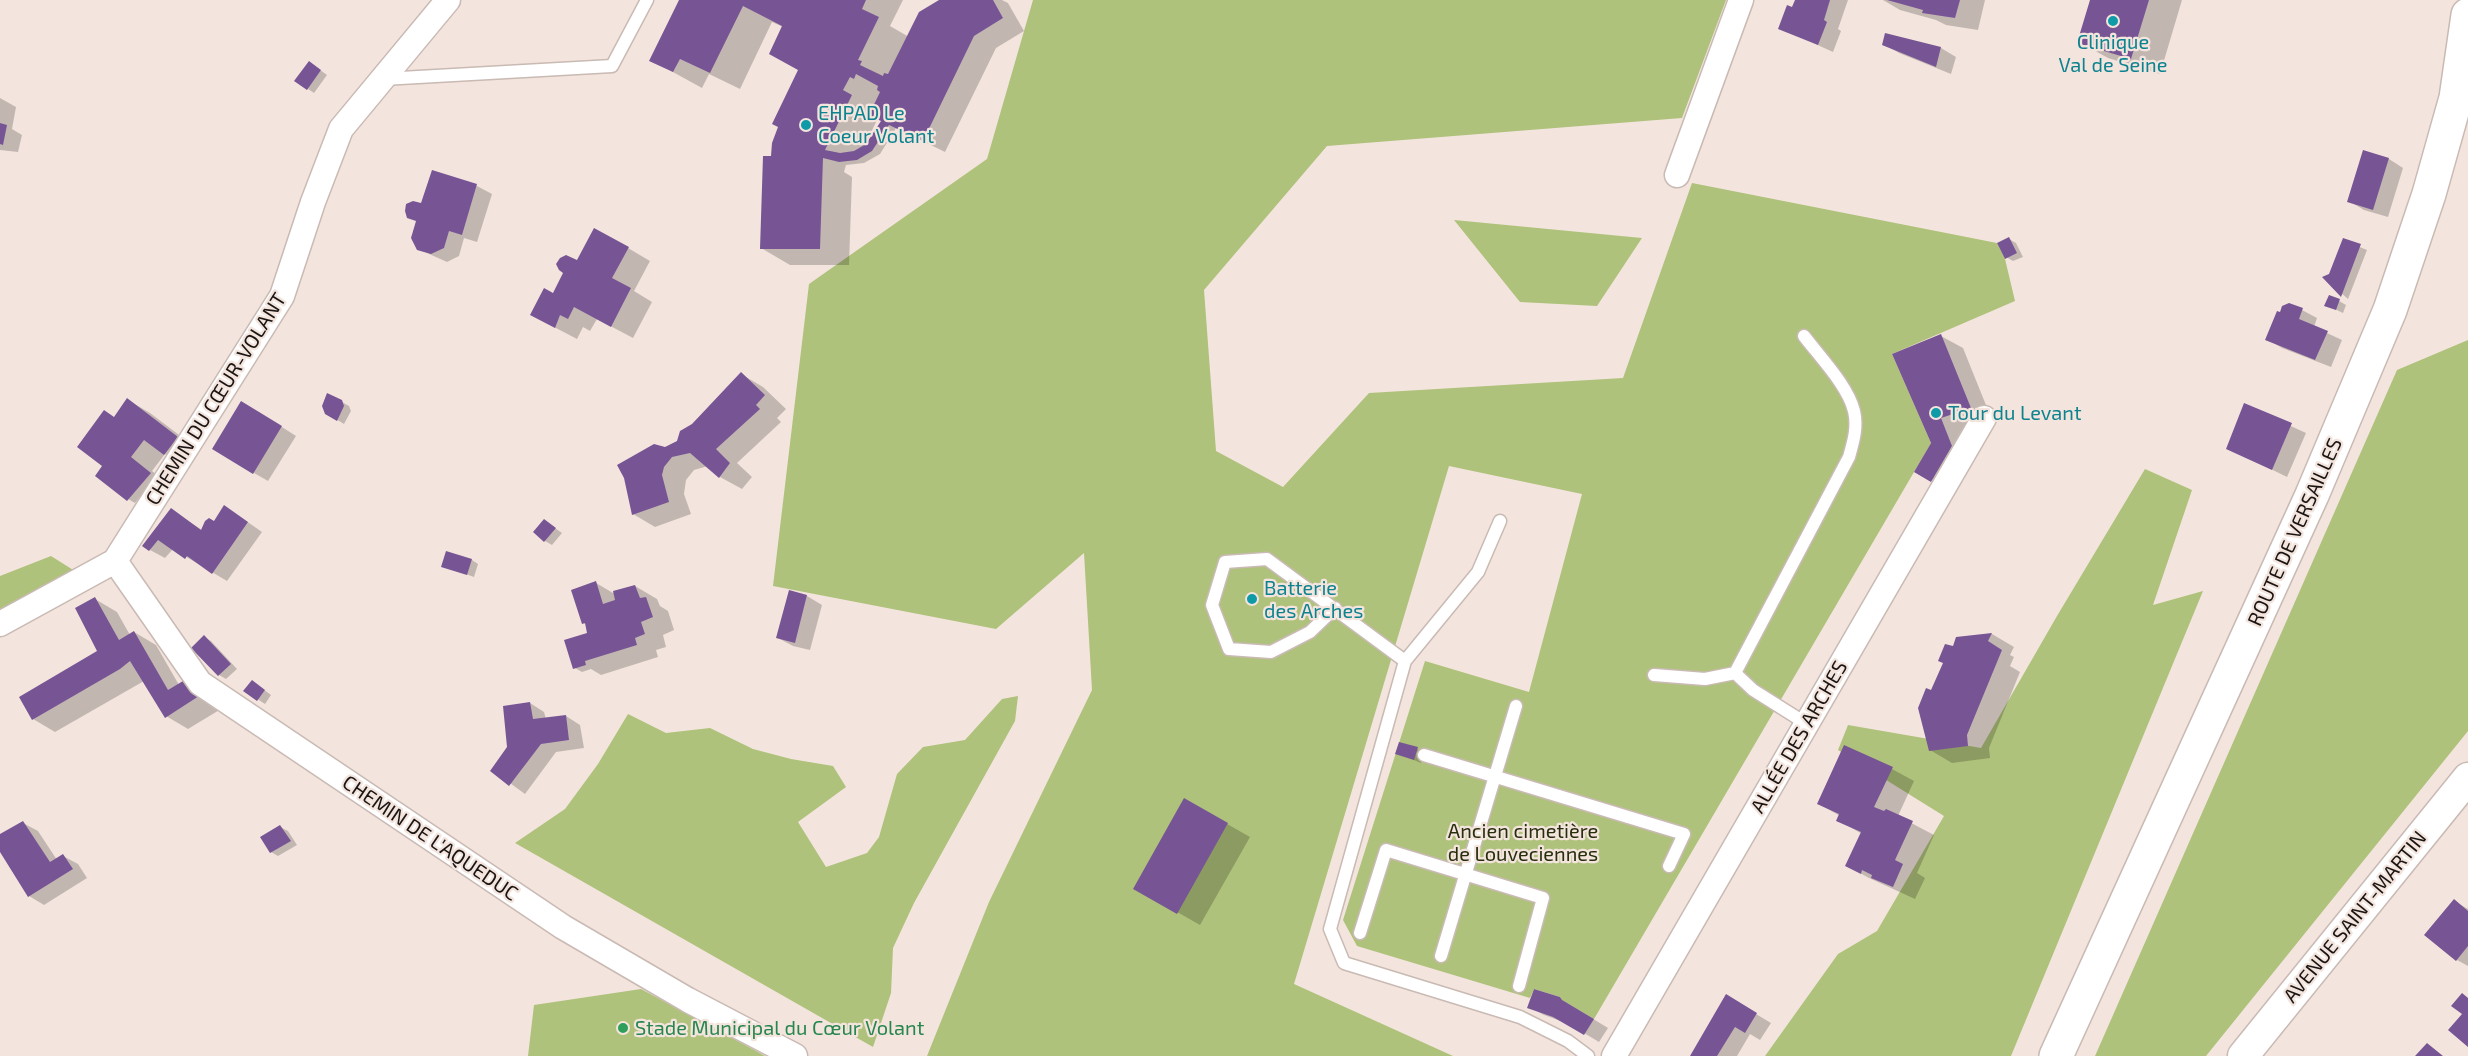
<!DOCTYPE html>
<meta charset="utf-8">
<style>
body{margin:0}
canvas{display:block;background:#f3e4dd}
</style>
<canvas width="2468" height="1056"></canvas>
<script>
const context = document.querySelector('canvas').getContext('2d');
context.lineJoin = 'round';
function fillPath(path, color) {
  context.fillStyle = color;
  context.fill(path, 'evenodd');
}
function trace(path, color, width, dash) {
  context.strokeStyle = color;
  context.lineWidth = width;
  context.lineCap = dash ? 'butt' : 'round';
  context.setLineDash(dash || []);
  context.stroke(path);
}
function label(font, color, halo, rows, align = 'center') {
  context.font = font + ' "Exo 2",sans-serif';
  context.lineWidth = 4.5;
  context.setLineDash([]);
  context.textBaseline = 'middle';
  context.strokeStyle = halo;
  context.fillStyle = color;
  for (const [text, x, y, turn = 0] of rows) {
    context.save();
    context.translate(x, y);
    context.rotate((+turn || 0) * Math.PI / 180);
    context.textAlign = isNaN(turn) ? turn : align;
    if (halo) context.strokeText(text, 0, 0);
    context.fillText(text, 0, 0);
    context.restore();
  }
}
fillPath(new Path2D(`
 M1033 0H1726L1682 118 1327 146 1204 290 1216 451 1283 487 1369 393 1623 378 1692 183 1997 243 2005 259 2015 301 1892 354 1931 443 1594 1019 1562 1000 1560 997 1534 989 1530 998 1357 946 1343 920 1425 661 1529 692 1582 494 1449 466 1294 984 1453 1056H927L989 902 1092 690 1084 553 996 629 773 586 809 284 987 159Z
 M1454 220 1642 238 1597 306 1520 302Z
 M2468 340V731L2206 1056H2095L2397 370Z
 M2145 469 2192 490 2153 605 2203 591 2011 1056H1765L1838 954 1877 931 1944 816 1838 750 1848 725 1981 748 2057 616Z
 M51 556 78 573 0 613V576Z
 M1018 696 1015 721 914 903 893 948 891 993 873 1047 515 843 565 809 598 764 628 714 666 733 710 728 753 749 791 759 833 766 846 787 798 822 826 867 867 853 879 837 897 774 923 747 965 740 1002 699Z
 M641 989 758 1052 765 1056H528L534 1005Z`), '#afc27b');
fillPath(new Path2D(`
 M681 0H903L890 26 909 37 942 0H1002L1008 3 1024 31 996 48 945 152 896 128 880 154 864 163 846 165 844 172 852 177 849 265H790L761 248 772 157 799 70 783 27 772 22 740 89 709 74 702 88 651 60ZM878 118 883 121 866 148 864 147Z
 M1796 0H1848L1838 29 1841 31 1833 52 1780 28Z
 M1883 0H1985L1978 30 1946 25 1936 20 1900 10Z
 M2092 0H2182L2160 74 2108 58 2079 42Z
 M1886 34 1941 48 1956 57 1951 74 1899 53 1884 44Z
 M316 67 327 75 314 93 308 89Z
 M0 98 16 107 12 129 22 135 18 152 0 150Z
 M2364 152 2389 159 2403 168 2388 217 2364 210 2349 201Z
 M433 172 477 186 492 194 477 242 464 238 459 256 447 262 418 249 422 205Z
 M2009 239 2016 243 2023 257 2013 261 2006 257Z
 M2343 240 2367 250 2348 299 2324 278 2330 275Z
 M628 248 650 261 634 291 652 302 633 338 597 319 590 331 583 327 577 339 554 327V295L577 262Z
 M2339 301 2346 305 2343 313 2326 305Z
 M2302 310 2317 318 2314 327 2342 340 2331 367 2282 348 2267 339 2281 314Z
 M1941 336 1963 348 1992 420 1962 431 1974 460 1954 493 1916 471 1933 443Z
 M741 374 763 387 786 409 777 418 781 422 737 463 752 477 742 489 720 477 708 466 694 470 686 480 684 494 691 514 655 527 633 514 666 449 678 442Z
 M128 400 150 413 199 450 187 467 165 454 152 471 172 486 146 496 143 493 135 503 128 499 103 468 115 418Z
 M342 402 349 406 351 411 344 424 326 413Z
 M2245 405 2306 433 2287 477 2228 448Z
 M257 411 296 436 268 481 254 473Z
 M171 510 202 530 215 522 239 516 262 532 227 581 173 549 165 558 150 550Z
 M545 521 562 533 552 545 545 541Z
 M472 560 478 564 474 577 443 566Z
 M596 583 613 593 635 586 657 599 660 606 668 611 674 630 663 635 666 647 656 650 658 657 601 675 591 669 582 672 575 668 589 634 587 625 583 623Z
 M790 592 807 596 822 605 810 650 793 646 778 638Z
 M95 599 117 612 130 635 134 632 156 645 179 685 188 680 221 709 188 729 166 716 144 681 55 732 33 719 99 651Z
 M1992 634 2014 647 2010 655 2014 657 2010 666 2020 672 1989 748 1990 758 1952 763 1930 750 1938 694 1957 638Z
 M204 637 211 641 237 669 226 679 219 675Z
 M259 686 271 695 265 704 245 691Z
 M530 703 544 712 546 719 566 716 580 725 584 748 556 752 525 794 492 770 508 748Z
 M1417 749 1424 753 1421 763 1397 753Z
 M1892 769 1914 781 1898 816 1934 835 1917 873 1925 878 1915 899 1869 878 1847 866 1862 834 1838 820 1840 816 1819 804Z
 M1185 800 1250 837 1200 925 1135 888Z
 M23 823 38 831 57 860 63 856 78 864 87 878 44 905 29 896 0 849V836Z
 M280 827 288 831 297 845 278 856 271 852Z
 M2454 901 2468 909V966L2457 960Z
 M1726 996 1771 1023 1760 1040 1750 1034 1737 1056H1691Z
 M1559 998 1608 1028 1599 1042 1569 1024 1544 1015 1529 1007Z`), '#0003');
fillPath(new Path2D(`
 M679 0H866L862 9 879 17 858 60 862 61 860 65 883 76 884 73 888 74 919 12 939 0H993L1003 18 974 36 923 141 889 125 872 151 857 160 839 162 823 158 820 249H760L763 156H771L772 143 778 127 772 124 798 70 769 54 782 26 743 6 710 73 680 59 673 72 649 61ZM856 74 878 86 877 90 880 92 869 115 881 121 866 144 854 151 840 153 825 150 852 95 843 90 850 77 854 79Z
 M1795 0H1830L1824 20 1827 22 1818 45 1778 29 1787 5 1792 7Z
 M1887 0H1960L1955 18 1922 13 1923 10Z
 M2090 0H2149L2131 59 2077 43Z
 M1885 33 1941 47 1936 67 1882 45Z
 M309 61 321 70 307 90 294 81Z
 M0 123 7 125 3 145 0 144Z
 M2363 150 2389 158 2373 210 2347 202Z
 M432 170 477 184 462 235 449 231 444 248 431 254 417 250 411 238 416 221 407 218 405 211 406 204 413 201 421 203Z
 M594 228 629 247 612 278 631 288 611 327 574 307 568 319 560 315 555 328 530 315 544 288 553 293 563 273 559 270 556 264 560 258 566 255 577 260Z
 M2009 237 2017 253 2005 259 1997 243Z
 M2343 238 2361 244 2341 297 2322 277 2329 274Z
 M2329 295 2340 299 2336 310 2324 306Z
 M2289 303 2303 308 2299 319 2328 331 2315 360 2265 340 2277 311 2280 312 2282 306Z
 M1941 334 1971 408 1941 418 1952 446 1931 482 1914 472 1931 443 1892 354Z
 M741 372 765 395 756 405 760 409 716 449 730 463 719 478 690 453 672 457 664 467 662 475 669 502 632 515 624 478 617 465 654 444 665 447 677 441 680 431 692 424Z
 M327 393 342 400 344 406 337 421 325 414 322 406Z
 M127 398 178 437 164 455 144 440 131 457 151 473 127 501 95 476 102 466 77 447 104 410 114 417Z
 M241 401 282 426 253 474 212 449Z
 M2244 403 2292 423 2272 470 2226 449Z
 M224 505 248 522 212 574 187 556 185 559 158 540 149 551 142 546 171 508 201 530 205 521 209 518 214 521Z
 M544 519 556 528 544 542 533 532Z
 M446 551 472 559 467 575 441 567Z
 M596 581 603 604 615 600 613 591 635 585 640 598 646 597 653 617 641 622 645 634 635 638 637 645 585 661 586 665 573 669 564 640 587 633 585 623 582 624 571 590Z
 M789 590 807 595 795 643 776 638Z
 M95 597 119 640 134 631 168 690 188 678 199 696 165 718 130 661 120 669 32 720 19 697 97 651 75 608Z
 M1992 633 1988 641 2002 650 1967 735 1968 746 1929 751 1918 708 1926 688 1931 690 1943 663 1938 661 1945 644 1953 646 1956 637Z
 M204 635 231 664 218 676 191 648Z
 M252 680 265 690 257 701 243 691Z
 M530 702 533 719 566 715 569 740 541 744 509 786 490 771 507 747 503 706Z
 M1399 742 1418 747 1414 760 1395 754Z
 M1844 745 1893 767 1874 807 1884 811 1886 809 1913 821 1895 860 1903 864 1893 887 1871 878 1872 875 1862 870 1861 874 1845 866 1861 832 1836 821 1839 814 1817 804Z
 M1184 798 1228 823 1177 914 1133 889Z
 M23 821 50 862 63 854 73 869 28 897 0 852V834Z
 M280 825 291 841 270 853 260 837Z
 M2454 899 2468 911V946L2456 961 2424 935Z
 M1534 989 1560 997 1562 1000 1594 1019 1584 1035 1553 1017 1527 1008Z
 M2462 993 2468 998V1047L2448 1030 2462 1014 2451 1006Z
 M1726 994 1757 1013 1745 1033 1735 1027 1717 1056H1690Z
 M2427 1043 2443 1056H2415Z`), '#775595');
const service = new Path2D(`
 M383 79 612 66 647 0
 M1804 336C1820 357 1848 386 1854 411 1858 427 1853 443 1849 457L1735 673 1753 690 1807 724
 M1335 608 1310 632 1271 652 1229 649 1212 605 1225 562 1267 559 1405 661 1478 572 1500 521
 M1405 661 1330 929 1344 963 1520 1017 1568 1041 1588 1056
 M1654 675 1705 679 1735 673
 M1424 755 1684 834 1669 866
 M1360 933 1386 850 1543 898 1519 986
 M1441 956 1516 706`);
const minor = new Path2D(`
 M1677 175 1741 0
 M115 561 200 683 563 927 688 1000 795 1056
 M0 624 115 561 282 296 313 202 341 129 448 0
 M1614 1056 1984 418`);
const tertiary = new Path2D(`
 M2243 1056 2468 778`);
const primary = new Path2D(`
 M2056 1056 2312 495 2390 310 2429 194 2456 98 2468 15`);
trace(service, '#c9bab4', 15);
trace(minor, '#c9bab4', 27);
trace(tertiary, '#c9bab4', 33);
trace(primary, '#c9bab4', 36);
trace(service, '#fff', 12);
trace(minor, '#fff', 24);
trace(tertiary, '#fff', 30);
trace(primary, '#fff', 33);
for (const [x, y, r, color] of [
 [2113,21,6,"#0f9aa8"],
 [806,125,6,"#0f9aa8"],
 [1936,413,6,"#0f9aa8"],
 [1252,599,6,"#0f9aa8"],
 [623,1028,6,"#2e9e5b"]
]) {
  const dot = new Path2D();
  dot.arc(x, y, r, 0, 2 * Math.PI);
  context.fillStyle = color;
  context.fill(dot);
  trace(dot, '#f3e4dd', 2);
}
label('20px', '#0d838f', '#f3e4dd', [
 ["Clinique",2113,42,"center"],
 ["Val de Seine",2113,65,"center"],
 ["EHPAD Le",818,113],
 ["Coeur Volant",818,136],
 ["Tour du Levant",1948,413],
 ["Batterie",1264,588],
 ["des Arches",1264,611]
], 'left');
label('20px', '#1a1513', '#f3e4dd', [
 ["CHEMIN DU CŒUR-VOLANT",216,399,-58],
 ["ROUTE DE VERSAILLES",2295,532,-66],
 ["ALLÉE DES ARCHES",1799,737,-60],
 ["CHEMIN DE L'AQUEDUC",430,838,34],
 ["AVENUE SAINT-MARTIN",2355,917,-51]
]);
label('20px', '#262e0d', '#f3e4dd', [
 ["Ancien cimetière",1523,831],
 ["de Louveciennes",1523,854]
]);
label('20px', '#27864d', '#f3e4dd', [
 ["Stade Municipal du Cœur Volant",635,1028]
], 'left');
</script>
